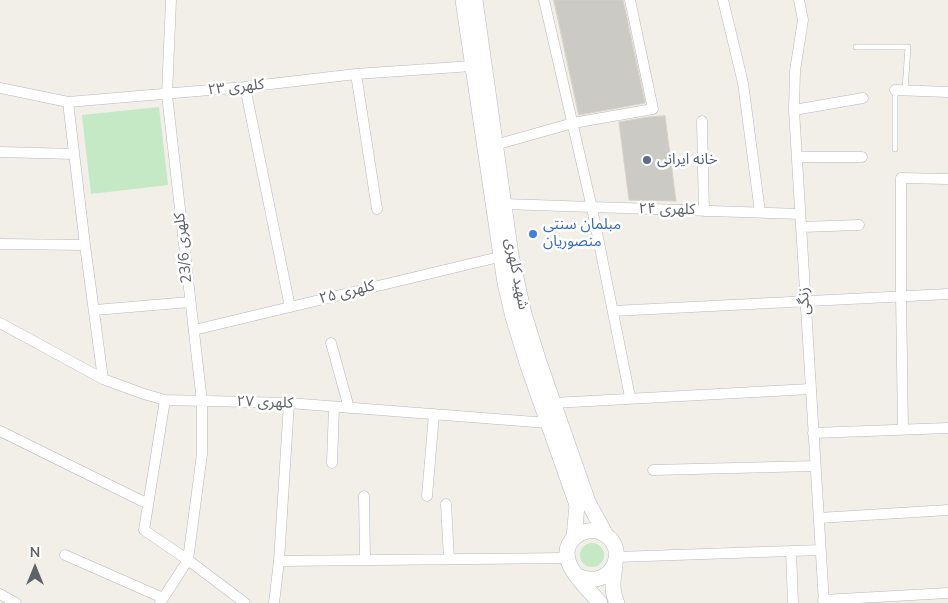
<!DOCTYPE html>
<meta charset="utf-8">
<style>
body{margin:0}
#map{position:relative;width:948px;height:603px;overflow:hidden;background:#f1efe8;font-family:"Nunito Sans",sans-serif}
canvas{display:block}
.north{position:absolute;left:10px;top:543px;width:50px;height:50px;-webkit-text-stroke:4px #fff;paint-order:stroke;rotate:0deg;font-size:14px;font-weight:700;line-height:20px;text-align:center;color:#5f6368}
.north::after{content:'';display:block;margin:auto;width:18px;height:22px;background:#5f6368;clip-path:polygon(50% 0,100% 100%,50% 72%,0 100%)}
</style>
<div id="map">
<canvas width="948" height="603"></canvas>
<div class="north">N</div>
</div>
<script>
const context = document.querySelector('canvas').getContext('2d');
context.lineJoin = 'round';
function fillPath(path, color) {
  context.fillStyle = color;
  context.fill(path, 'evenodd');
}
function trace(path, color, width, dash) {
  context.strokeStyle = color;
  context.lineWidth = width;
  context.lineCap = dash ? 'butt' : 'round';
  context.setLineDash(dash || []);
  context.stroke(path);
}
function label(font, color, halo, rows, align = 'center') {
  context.font = font + ' "Nunito Sans","Noto Sans Arabic",sans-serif';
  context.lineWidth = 5;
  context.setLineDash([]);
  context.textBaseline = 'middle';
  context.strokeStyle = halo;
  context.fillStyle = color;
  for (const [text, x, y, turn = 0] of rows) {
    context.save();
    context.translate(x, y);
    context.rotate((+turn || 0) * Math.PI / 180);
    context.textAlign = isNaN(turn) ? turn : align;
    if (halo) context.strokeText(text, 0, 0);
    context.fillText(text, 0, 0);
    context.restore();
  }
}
fillPath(new Path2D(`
 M159 107 168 185 91 194 82 115Z
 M580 555a12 12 0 1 1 24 0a12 12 0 1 1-24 0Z`), '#c5e8c5');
const building = new Path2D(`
 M554 0H623L645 103 579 115Z
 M665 116 676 201 629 200 619 122 649 117Z`);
fillPath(building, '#cccac5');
trace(building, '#d6d1c6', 1);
const lane = new Path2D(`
 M856 47H908L905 90
 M895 90V149`);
const street = new Path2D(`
 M544 0 592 208 630 397
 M723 0 743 83 760 212
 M799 0 803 20 795 71 794 110 824 603
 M356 74 377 209
 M245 87 290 307
 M0 88 68 102 245 87 356 74 472 66
 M895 90 948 92
 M68 102 85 245 103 379
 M794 110 863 98
 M702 121 704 211
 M495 145 573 123 653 109 630 0
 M0 152 74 154
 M797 157H862
 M504 204 800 214
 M801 227 859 225
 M0 244 85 245
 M95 310 190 302
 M613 311 948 294
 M0 323 103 379 144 394 165 400 289 403 548 423
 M194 330 499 257
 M331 343 349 408
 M165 400 144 530 188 560 245 603
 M553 403 810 389
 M903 429 901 295V178L948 179
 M0 431 148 504
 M813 433 948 428
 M332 463 334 407
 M653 470 815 466
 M364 496 365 560
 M427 496 434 414
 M446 504 449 559
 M819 518 948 510
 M791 551 793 603
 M65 555 163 598
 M617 557 820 550
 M279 561 567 558
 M0 594 16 603
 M823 600 948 593
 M160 603 188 560 202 454V402L167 95 171 0
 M274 603 279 561 289 403`);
const secondary = new Path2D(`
 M463 0 505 283 513 317 528 366 577 505 574 538
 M475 0 511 255 524 314 539 362 588 502 606 535
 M615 566C613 579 611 591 617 603
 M578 576C613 592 632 545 600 532 592 529 582 531 575 537 551 558 587 587 600 603`);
trace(lane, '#b5b8bc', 6);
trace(street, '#b5b8bc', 11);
trace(secondary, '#b6babf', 16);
trace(lane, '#fff', 5);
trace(street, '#fff', 10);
trace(secondary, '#fff', 15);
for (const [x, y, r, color] of [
 [647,160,5,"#5c6f8a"],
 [533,234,5,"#3f7fe0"]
]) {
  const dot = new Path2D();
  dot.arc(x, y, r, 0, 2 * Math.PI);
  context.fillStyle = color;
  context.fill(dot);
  trace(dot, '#fff', 2);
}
label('15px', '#5f6368', '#fff', [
 ["کلهری ۲۳",236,88,-6],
 ["کلهری ۲۴",667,210,1],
 ["کلهری 23/6",184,248,-96],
 ["شهید کلهری",516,274,79],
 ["کلهری ۲۵",347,293,-14],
 ["زنگی",805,301,-93],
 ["کلهری ۲۷",265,403,2]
]);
label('15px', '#4e5e75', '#fff', [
 ["خانه ایرانی",657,160]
], 'left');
label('15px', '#366cbe', '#fff', [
 ["مبلمان سنتی",543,225],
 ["منصوریان",543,242]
], 'left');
</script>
